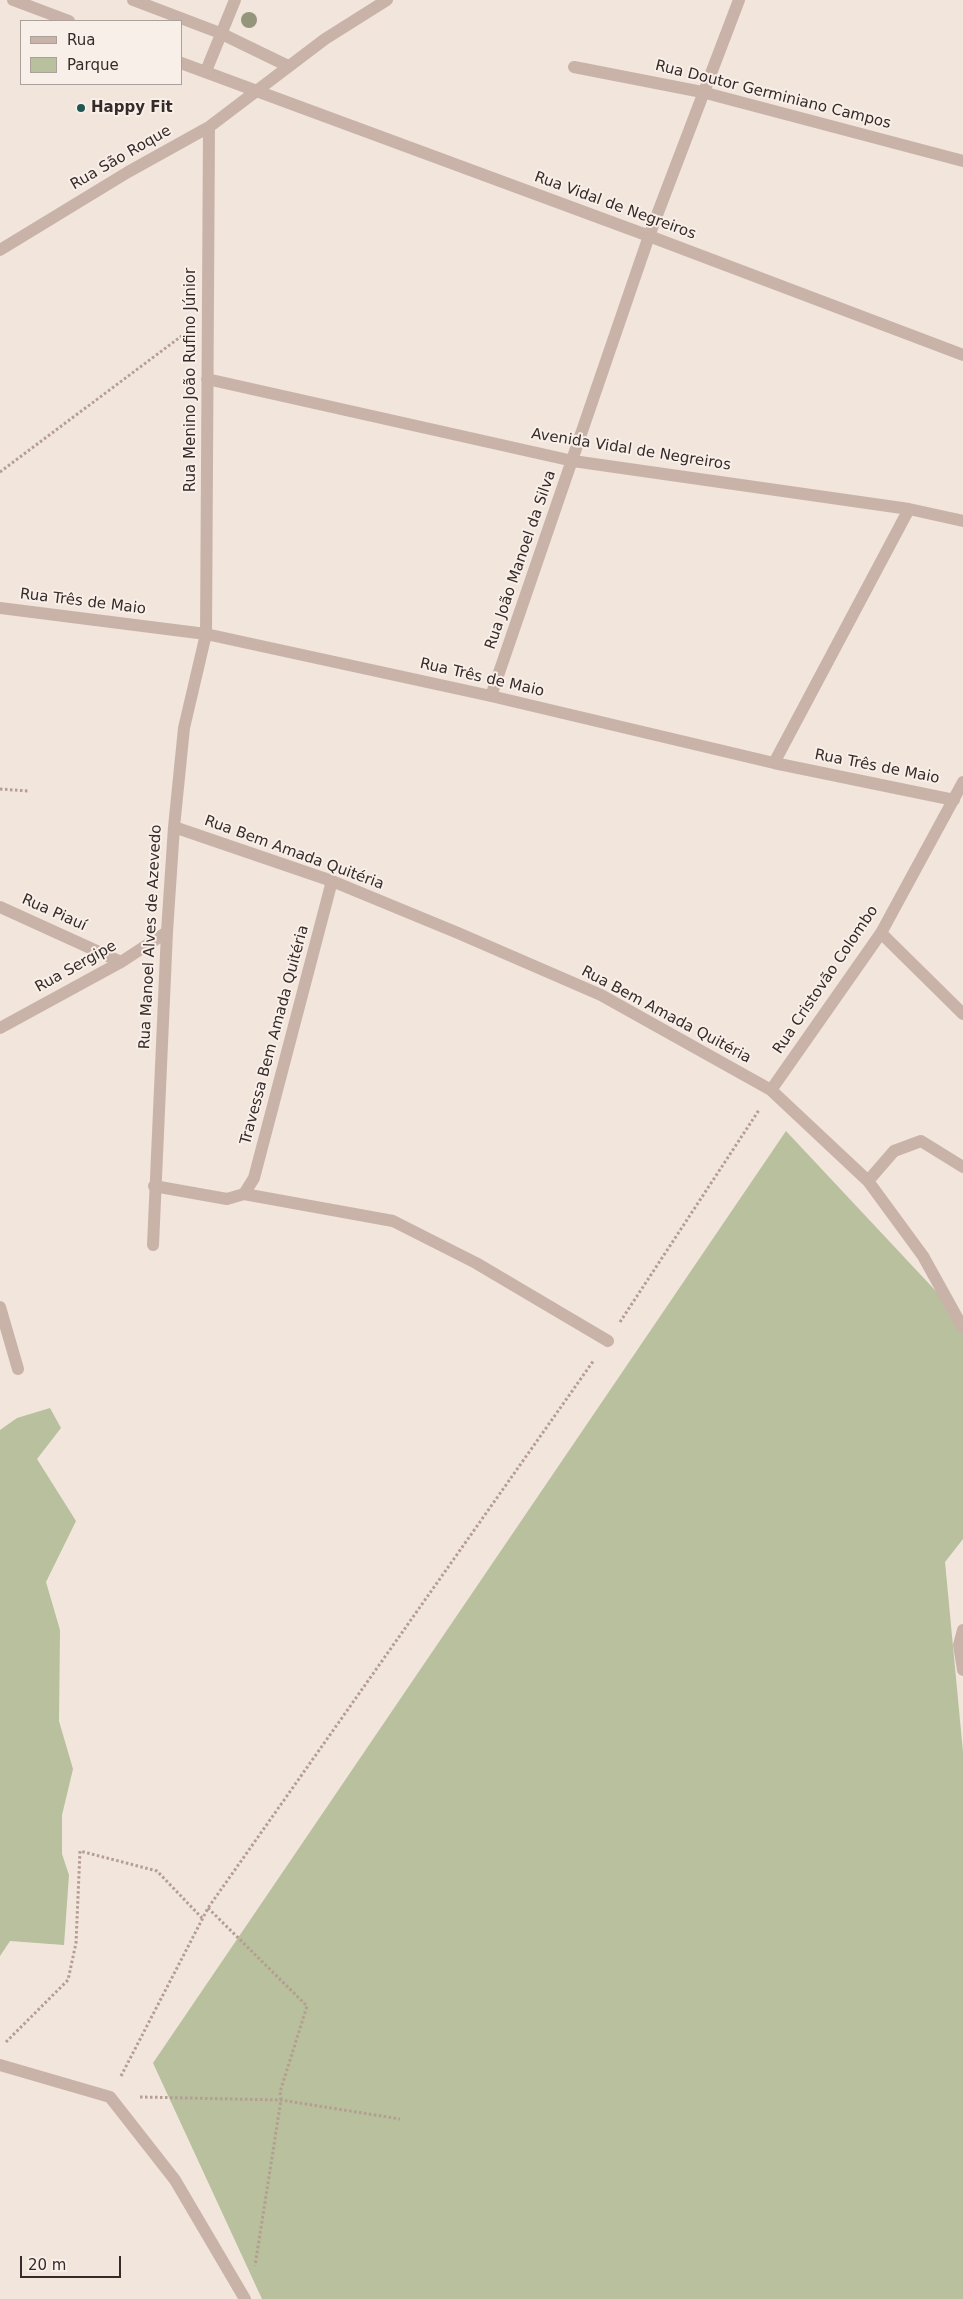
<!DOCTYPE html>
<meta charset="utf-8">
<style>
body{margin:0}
#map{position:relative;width:963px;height:2299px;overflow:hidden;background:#f1e5dc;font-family:"DejaVu Sans",sans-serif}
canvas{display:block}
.legend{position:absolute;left:20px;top:20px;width:162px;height:65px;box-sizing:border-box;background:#f9efe9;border:1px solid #aba19c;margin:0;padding:6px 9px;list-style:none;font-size:15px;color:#362b28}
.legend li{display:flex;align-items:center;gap:10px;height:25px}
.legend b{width:25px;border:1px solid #aba19c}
.scale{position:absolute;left:20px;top:2256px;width:101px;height:22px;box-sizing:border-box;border:2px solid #362b28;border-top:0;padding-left:6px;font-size:15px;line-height:18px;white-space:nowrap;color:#362b28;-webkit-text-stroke:4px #f9efe9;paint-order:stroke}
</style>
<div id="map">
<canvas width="963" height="2299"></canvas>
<ul class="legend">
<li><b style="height:6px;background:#c9b3a9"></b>Rua</li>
<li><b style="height:14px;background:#b8c09d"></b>Parque</li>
</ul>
<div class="scale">20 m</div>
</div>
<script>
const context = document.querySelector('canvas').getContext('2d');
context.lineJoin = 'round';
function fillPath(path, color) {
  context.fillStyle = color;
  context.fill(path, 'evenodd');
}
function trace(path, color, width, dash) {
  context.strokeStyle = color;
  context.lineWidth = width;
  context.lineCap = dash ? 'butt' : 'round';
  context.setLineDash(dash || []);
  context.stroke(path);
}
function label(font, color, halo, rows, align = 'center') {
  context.font = font + ' "DejaVu Sans",sans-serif';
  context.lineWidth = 4;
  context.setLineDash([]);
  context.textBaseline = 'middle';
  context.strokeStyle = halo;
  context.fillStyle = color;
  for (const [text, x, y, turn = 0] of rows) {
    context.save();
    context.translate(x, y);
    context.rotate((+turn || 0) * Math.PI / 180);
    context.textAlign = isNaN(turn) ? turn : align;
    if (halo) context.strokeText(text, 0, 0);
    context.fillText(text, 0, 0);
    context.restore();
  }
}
fillPath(new Path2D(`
 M786 1131 963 1320V1539L945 1562 963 1752V2299H262L153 2063Z
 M50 1408 61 1428 37 1459 76 1521 46 1582 60 1630 59 1721 73 1769 62 1815V1854L69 1875 64 1945 10 1941 0 1956V1430L17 1418Z`), '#b8c09d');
trace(new Path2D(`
 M0 472 183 335
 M0 789 28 791
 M620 1322 759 1110
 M208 1908 307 2006 280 2092 281 2100 255 2266
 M6 2042 68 1980 76 1943 80 1851 157 1871 202 1918
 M121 2076 208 1908 594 1360
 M140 2097 281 2100 400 2119`), '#b59d93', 3, [2.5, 2.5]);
trace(new Path2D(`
 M13 0 69 21
 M133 0 220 33 288 66
 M181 63 649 236 963 355
 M574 67 702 92 963 161
 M206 71 235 0
 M0 250 128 172 209 127 325 39 387 0
 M207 379 573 461 909 509 963 521
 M0 608 206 634 491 696 774 763 954 800
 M491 696 649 236 739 0
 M774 763 909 509
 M174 827 332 881 458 933 601 995 771 1090 868 1181 923 1256 963 1328
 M0 907 121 962
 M881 933 963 1014
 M0 1028 121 962 167 932
 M771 1090 881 933 963 782
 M868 1181 894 1151 921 1141 963 1167
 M154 1186 227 1199 244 1194 393 1221 476 1263 608 1341
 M244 1194 254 1178 332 881
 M153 1245 167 932 174 827 184 728 206 634 209 127
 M0 1307 18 1369
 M963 1630 959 1645 963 1670
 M0 2065 110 2097 175 2180 245 2299`), '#c9b3a9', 12);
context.fillStyle = '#95957c';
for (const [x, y] of [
 [249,20]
]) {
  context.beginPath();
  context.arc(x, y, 8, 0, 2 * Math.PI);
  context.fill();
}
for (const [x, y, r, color] of [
 [81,108,5,"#205653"]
]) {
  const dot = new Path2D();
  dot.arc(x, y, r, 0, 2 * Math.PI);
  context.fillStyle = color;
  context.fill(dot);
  trace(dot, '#f9efe9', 2);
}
label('15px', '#362b28', '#f9efe9', [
 ["Rua Doutor Germiniano Campos",773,95,14],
 ["Rua São Roque",121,158,-30],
 ["Rua Vidal de Negreiros",615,206,20],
 ["Rua Menino João Rufino Júnior",191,380,-90],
 ["Avenida Vidal de Negreiros",631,450,9],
 ["Rua João Manoel da Silva",521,560,-71],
 ["Rua Três de Maio",83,602,7],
 ["Rua Três de Maio",482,678,13],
 ["Rua Três de Maio",877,767,11],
 ["Rua Bem Amada Quitéria",294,853,20],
 ["Rua Piauí",54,913,24],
 ["Rua Manoel Alves de Azevedo",151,937,-87],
 ["Rua Sergipe",76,967,-29],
 ["Rua Cristovão Colombo",826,980,-56],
 ["Rua Bem Amada Quitéria",666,1015,28],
 ["Travessa Bem Amada Quitéria",275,1035,-75]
]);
label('bold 15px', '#362b28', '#f9efe9', [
 ["Happy Fit",91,108]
], 'left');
</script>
